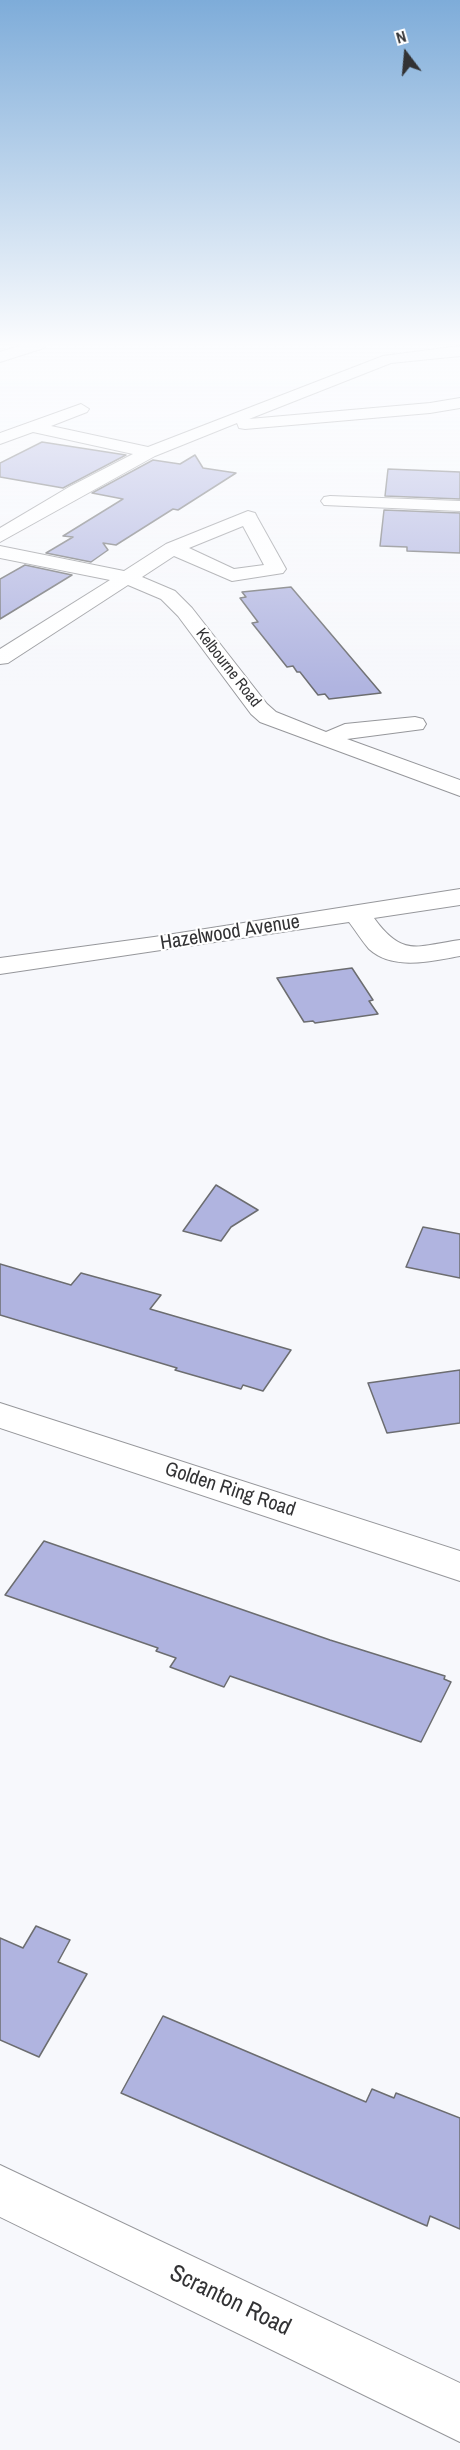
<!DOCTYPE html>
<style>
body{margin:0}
#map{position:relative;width:460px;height:2450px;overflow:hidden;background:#f7f8fc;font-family:"Archivo Narrow",sans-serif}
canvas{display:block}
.north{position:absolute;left:376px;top:24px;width:60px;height:60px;-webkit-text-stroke:4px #fff;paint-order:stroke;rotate:344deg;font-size:16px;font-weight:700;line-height:24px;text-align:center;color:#323234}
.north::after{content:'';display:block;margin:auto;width:21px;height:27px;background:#323234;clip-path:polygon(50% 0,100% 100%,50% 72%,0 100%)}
</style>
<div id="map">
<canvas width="460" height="2450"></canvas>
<div class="north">N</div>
</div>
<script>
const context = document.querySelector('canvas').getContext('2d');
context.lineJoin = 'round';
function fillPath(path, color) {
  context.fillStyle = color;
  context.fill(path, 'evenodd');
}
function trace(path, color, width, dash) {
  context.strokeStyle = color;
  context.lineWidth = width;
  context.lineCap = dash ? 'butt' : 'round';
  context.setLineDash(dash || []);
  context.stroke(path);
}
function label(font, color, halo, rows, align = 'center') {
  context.font = font + ' "Archivo Narrow",sans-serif';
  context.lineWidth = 4.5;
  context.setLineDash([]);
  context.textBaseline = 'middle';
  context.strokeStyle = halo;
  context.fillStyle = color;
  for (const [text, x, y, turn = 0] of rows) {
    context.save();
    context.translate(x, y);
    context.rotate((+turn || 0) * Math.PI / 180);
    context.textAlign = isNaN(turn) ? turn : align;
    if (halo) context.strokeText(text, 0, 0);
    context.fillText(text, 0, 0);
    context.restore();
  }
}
const building = new Path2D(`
 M42 442 126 455 63 488 0 477V463Z
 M195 455 203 468 236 473 178 510 173 509 116 545 103 543 108 550 91 562 46 553 73 537 63 536 123 499 92 493 153 460 180 464Z
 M388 469 460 472V499L385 496Z
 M384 510 460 513V553L407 551V547L380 546Z
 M25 565 72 575 0 619V579Z
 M291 587 381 693 329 699 325 694 318 695 300 672H297L293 666 287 667 252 623 258 622 240 598 246 597 242 592Z
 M352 968 373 1000 369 1001 378 1014 315 1023 313 1021 304 1022 277 978Z
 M216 1185 258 1210 231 1227 221 1241 183 1231Z
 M423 1227 460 1234V1278L406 1267Z
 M0 1264 71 1285 81 1273 161 1295 150 1309 291 1350 263 1391 243 1385 241 1389 175 1370 177 1368 0 1315Z
 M460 1370V1423L387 1433 368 1383Z
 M44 1541 330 1640 445 1676 444 1679 451 1682 421 1742 230 1676 224 1687 170 1667 176 1658 156 1651 158 1648 5 1595Z
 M36 1926 70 1940 58 1962 87 1974 39 2057 0 2040V1938L23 1948Z
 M163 2016 366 2102 372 2089 394 2098 396 2093 460 2118V2229L430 2216 427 2226 121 2093Z`);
fillPath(building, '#b0b4e0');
trace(building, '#6c6d70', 1.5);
const minor = new Path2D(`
 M460 346V356L391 363 249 419 430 403 460 398V408L430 413 245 429 239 428 237 423 155 456 0 542V528L69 487 133 454 33 432 0 444V433L81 404 89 409 87 412 51 426 148 447 383 356Z
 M330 496 460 501V511L324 505 321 501 324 497Z
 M248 511 255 513 257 517 286 569 283 573 232 581 174 556 142 577 175 591 192 608 267 704 276 712 326 732 345 724 415 717 423 719 426 724 423 729 347 739 460 780V796L260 722 251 714 178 616 161 599 128 585 8 663 0 664V649L110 580 0 558V546L124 571 166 544ZM243 526 264 565 234 569 189 548Z
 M460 889V905L374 918C403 958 417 946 460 940V956C432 961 393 971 369 949 362 941 356 931 349 922L0 974V958L154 937Z
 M0 1403 460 1551V1581L0 1428Z
 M0 2165 460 2383V2442L0 2217Z`);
const highway = new Path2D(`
 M22 345H46L44 348 0 362V352Z`);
trace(minor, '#96979b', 2);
trace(highway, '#96979b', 2);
fillPath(minor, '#fff');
fillPath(highway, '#fff');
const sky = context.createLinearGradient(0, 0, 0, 688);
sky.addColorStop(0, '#7eacd9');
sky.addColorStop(0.5, '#fbfcfe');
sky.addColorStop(1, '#fbfcfe00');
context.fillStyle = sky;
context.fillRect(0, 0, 460, 688);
label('16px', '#323234', '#fff', [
 ["Kelbourne Road",228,668,52]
]);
label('20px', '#323234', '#fff', [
 ["Hazelwood Avenue",230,933,-9],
 ["Golden Ring Road",230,1490,18]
]);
label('24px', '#323234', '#fff', [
 ["Scranton Road",230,2301,26]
]);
</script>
